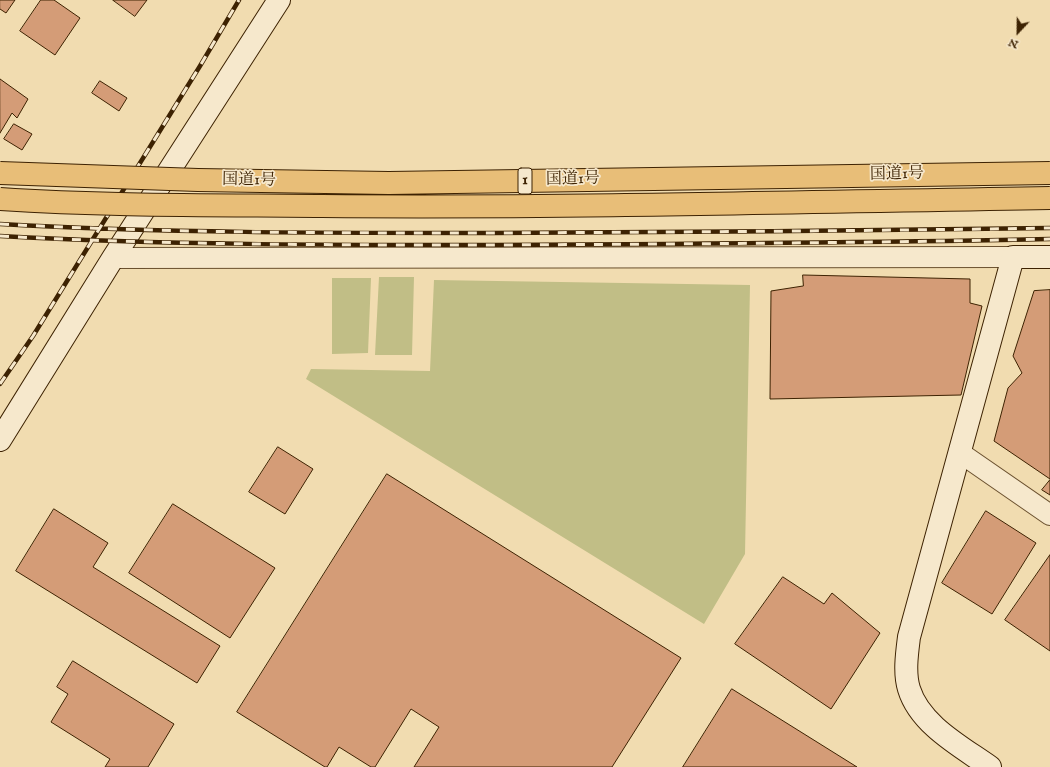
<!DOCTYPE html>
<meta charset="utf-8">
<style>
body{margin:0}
#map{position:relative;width:1050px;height:767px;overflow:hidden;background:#f1dcb0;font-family:"IM FELL English",serif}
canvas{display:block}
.north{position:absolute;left:998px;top:12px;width:40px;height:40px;-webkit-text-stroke:3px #f6e8cc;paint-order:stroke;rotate:202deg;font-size:11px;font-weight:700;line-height:16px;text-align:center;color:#3d2202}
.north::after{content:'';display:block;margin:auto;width:14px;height:18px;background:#3d2202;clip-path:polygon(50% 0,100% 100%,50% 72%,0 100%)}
</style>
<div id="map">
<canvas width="1050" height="767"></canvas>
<div class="north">N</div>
</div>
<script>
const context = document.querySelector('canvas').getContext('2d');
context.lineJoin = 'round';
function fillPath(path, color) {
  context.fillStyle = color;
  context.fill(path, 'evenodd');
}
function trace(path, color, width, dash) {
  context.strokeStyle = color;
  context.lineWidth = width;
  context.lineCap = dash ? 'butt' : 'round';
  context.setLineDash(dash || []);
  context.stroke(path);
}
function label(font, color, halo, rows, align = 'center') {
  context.font = font + ' "IM FELL English","Noto Serif JP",serif';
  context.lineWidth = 3.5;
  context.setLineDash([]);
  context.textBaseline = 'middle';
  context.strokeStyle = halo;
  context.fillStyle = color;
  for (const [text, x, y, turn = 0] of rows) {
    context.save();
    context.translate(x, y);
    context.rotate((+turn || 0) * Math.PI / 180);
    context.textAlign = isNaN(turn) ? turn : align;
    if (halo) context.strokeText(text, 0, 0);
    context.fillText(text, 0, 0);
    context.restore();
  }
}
fillPath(new Path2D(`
 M379 277H414L412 355H375Z
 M332 278H371L368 353 332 354Z
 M434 280 750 285 745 554 704 624 306 379 311 369 430 371Z`), '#c1be86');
const building = new Path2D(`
 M0 0H15L6 13 0 9Z
 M41 0H54L80 18 55 55 20 31Z
 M113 0H147L135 16Z
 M0 79 28 99 17 118 12 113 0 133Z
 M100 81 127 98 119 111 92 93Z
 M14 124 32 134 22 150 4 139Z
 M803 275 970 279V303L982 306 961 395 770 399 771 291 803 286Z
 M1050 290V479L994 441 1008 388 1022 373 1013 356 1034 291Z
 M278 447 313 469 285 514 249 492Z
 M387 474 681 658 612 767H414L439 727 411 709 375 767H371L339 747 327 767H325L237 712Z
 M1050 480V495L1042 490Z
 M173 504 275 568 230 638 129 573Z
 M54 509 108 543 93 567 220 646 197 683 16 571Z
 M986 511 1036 543 992 614 942 583Z
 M1050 555V651L1005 620Z
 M783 577 824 604 832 593 880 633 831 709 735 644Z
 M73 661 174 724 148 767H105L110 759 51 722 68 694 57 687Z
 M732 689 857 767H683Z`);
fillPath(building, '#d49c77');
trace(building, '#3d2202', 1);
const street = new Path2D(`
 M113 258 1013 257
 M959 452 1050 515`);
const secondary = new Path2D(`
 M0 440 113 258 279 0
 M990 767C962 747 920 725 909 689 904 673 907 653 909 637L1013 257H1050`);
trace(street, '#6a502e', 22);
trace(secondary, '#3d2202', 24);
trace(street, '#f6e8cc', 20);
trace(secondary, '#f6e8cc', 22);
const rail = new Path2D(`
 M0 224C163 233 327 233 491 233 677 232 864 231 1050 228
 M0 236C165 245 331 245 496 245 681 244 865 243 1050 239
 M0 384 33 336 200 66 239 0`);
trace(rail, '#3d2202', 4.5);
trace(rail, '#f6e8cc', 3, [9]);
const highwayBridge = new Path2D(`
 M0 173 198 180 389 183 1050 173
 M0 199C107 206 215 205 322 206 565 208 807 202 1050 198`);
trace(highwayBridge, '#3d2202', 24, []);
trace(highwayBridge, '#e8be78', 22);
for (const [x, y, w] of [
 [525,181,14]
]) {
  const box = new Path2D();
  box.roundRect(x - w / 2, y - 13, w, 26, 3);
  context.fillStyle = '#f6e8cc';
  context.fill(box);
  trace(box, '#3d2202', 1);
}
label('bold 15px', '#3d2202', null, [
 ["1",525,181]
]);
label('16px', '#3d2202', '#f6e8cc', [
 ["国道1号",897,175,-1],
 ["国道1号",573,180,-1],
 ["国道1号",249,181,1]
]);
</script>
